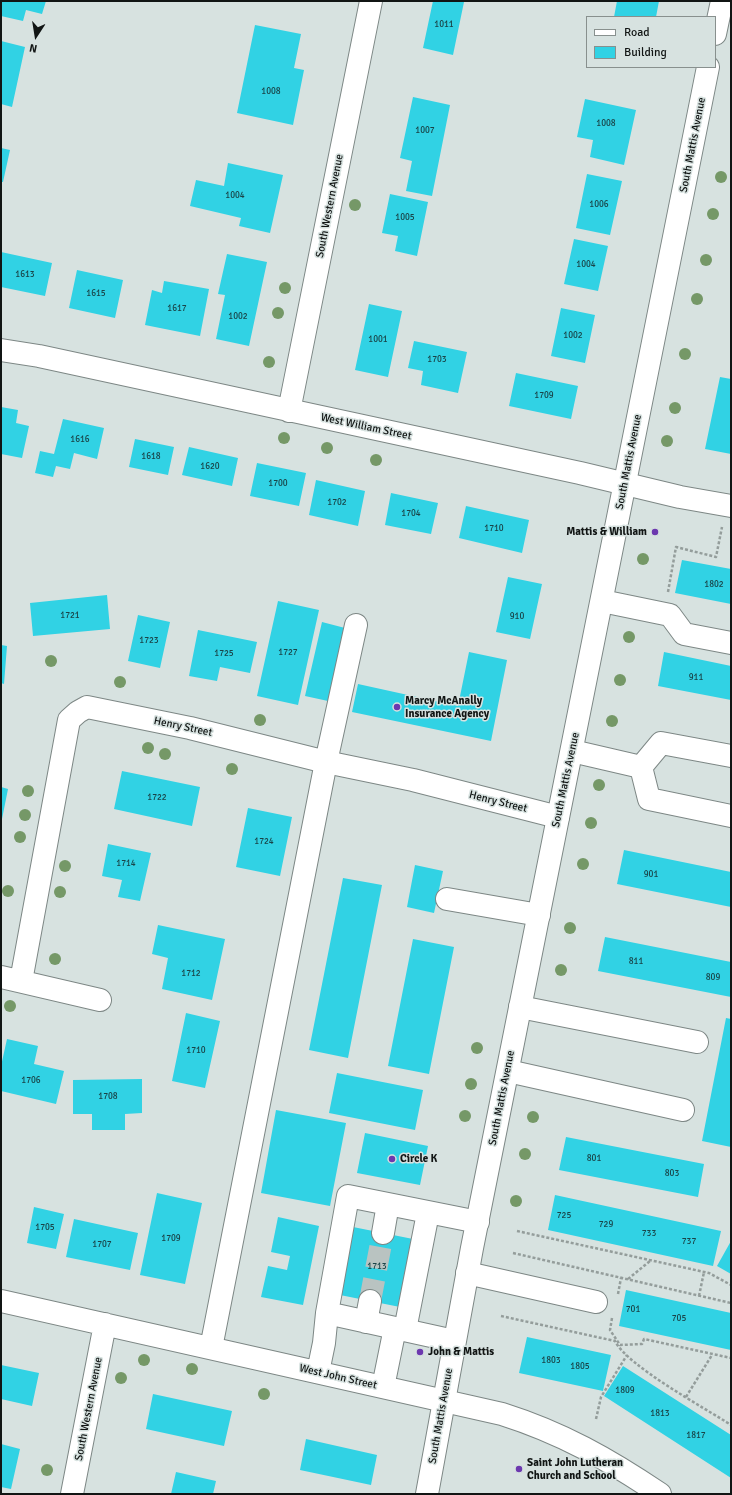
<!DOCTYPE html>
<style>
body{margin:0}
#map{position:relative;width:732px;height:1495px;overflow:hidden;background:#d7e2e0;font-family:Signika,sans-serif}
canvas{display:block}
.frame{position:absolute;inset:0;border:2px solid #111514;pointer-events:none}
.legend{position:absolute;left:586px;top:16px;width:130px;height:52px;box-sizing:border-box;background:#d7e2e0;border:1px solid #88908e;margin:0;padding:5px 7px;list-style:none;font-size:12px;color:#111514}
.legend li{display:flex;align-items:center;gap:8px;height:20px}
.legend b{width:20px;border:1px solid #88908e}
.north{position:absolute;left:16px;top:16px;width:40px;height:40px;-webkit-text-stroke:3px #d7e2e0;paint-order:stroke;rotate:192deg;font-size:11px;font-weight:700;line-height:16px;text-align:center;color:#111514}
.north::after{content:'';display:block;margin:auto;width:14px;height:18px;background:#111514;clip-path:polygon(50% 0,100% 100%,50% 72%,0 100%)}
</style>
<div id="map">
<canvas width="732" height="1495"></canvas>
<div class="frame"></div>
<ul class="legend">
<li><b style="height:5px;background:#fff"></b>Road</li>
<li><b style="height:11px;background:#31d2e4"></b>Building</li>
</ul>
<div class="north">N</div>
</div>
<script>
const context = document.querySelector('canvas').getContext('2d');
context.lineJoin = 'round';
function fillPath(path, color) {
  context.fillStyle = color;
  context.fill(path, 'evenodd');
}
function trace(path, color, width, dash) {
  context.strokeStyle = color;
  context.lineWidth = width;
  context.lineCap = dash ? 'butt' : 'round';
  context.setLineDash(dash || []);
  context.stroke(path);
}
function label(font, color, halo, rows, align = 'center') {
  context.font = font + ' Signika,sans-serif';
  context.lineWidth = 3;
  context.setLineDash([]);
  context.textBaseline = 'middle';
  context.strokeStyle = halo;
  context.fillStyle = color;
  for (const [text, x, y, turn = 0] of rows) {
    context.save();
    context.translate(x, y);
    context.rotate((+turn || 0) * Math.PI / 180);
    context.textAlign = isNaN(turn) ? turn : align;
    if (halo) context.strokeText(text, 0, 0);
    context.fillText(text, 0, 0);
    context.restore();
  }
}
fillPath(new Path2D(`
 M1 1H46L42 14 26 10 23 21 1 16Z
 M433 1 464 2 453 55 423 48Z
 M617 1H659L656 17H614Z
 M255 25 301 34 294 68 304 70 293 125 237 113Z
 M1 41 25 47 12 107 1 104Z
 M413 97 450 105 432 196 406 191 412 161 400 158Z
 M585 99 636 110 624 165 590 157 593 140 577 137Z
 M1 148 10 150 3 182H1Z
 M228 163 283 175 270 233 239 226 241 218 190 206 196 180 224 186Z
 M587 174 622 181 610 235 576 228Z
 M390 194 428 202 417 256 395 251 398 236 382 233Z
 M574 239 608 246 598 291 564 284Z
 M1 252 52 263 45 296 1 287Z
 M227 254 267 262 249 346 216 339 225 295 218 294Z
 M77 270 123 280 115 318 69 308Z
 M164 281 209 289 200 336 145 325 152 290 162 293Z
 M369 304 402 311 388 377 355 370Z
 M561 308 595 315 585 363 551 356Z
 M414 341 467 352 458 393 421 385 423 371 408 368Z
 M516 373 578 386 571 419 509 406Z
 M720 377 731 379V454L705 449Z
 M1 407 18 410 16 423 29 426 22 458 1 454Z
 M63 419 104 428 97 459 74 453 70 469 56 466 53 477 35 473 40 451 54 454Z
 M135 439 174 447 168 475 129 467Z
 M189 447 238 458 232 486 182 475Z
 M257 463 306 473 299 506 250 496Z
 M316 480 365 491 358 526 309 515Z
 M391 493 438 503 431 534 385 525Z
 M466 506 529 520 522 553 459 538Z
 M682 560 731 569V604L675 593Z
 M508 577 542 584 530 639 496 632Z
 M107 595 110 629 33 636 30 603Z
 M278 601 319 610 298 705 257 696Z
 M138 615 170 622 160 668 128 661Z
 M322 622 345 628 328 701 305 696Z
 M198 630 257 642 250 673 220 667 217 681 189 676Z
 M1 645 7 646 4 684 1 683Z
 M469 652 507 660 491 741 352 712 358 684 458 706Z
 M664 652 731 666V700L658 686Z
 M122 771 200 787 192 826 114 809Z
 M1 787 8 789 2 819H1Z
 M248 808 292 817 280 876 236 867Z
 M108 844 151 853 140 901 118 897 122 880 102 876Z
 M624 850 731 872V907L617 884Z
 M415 865 443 871 434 913 407 907Z
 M343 878 382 885 348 1058 309 1050Z
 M158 925 225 939 212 1000 162 989 168 958 152 954Z
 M605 937 731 962V997L598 971Z
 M413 939 454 947 429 1074 388 1066Z
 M186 1013 220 1021 205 1088 172 1081Z
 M726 1018 731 1019V1147L702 1141Z
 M7 1039 38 1046 34 1064 64 1071 56 1104 1 1091V1066Z
 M337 1073 423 1090 415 1130 329 1113Z
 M142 1079V1113L125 1114V1130H92V1114H73V1080Z
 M276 1110 346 1123 330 1206 261 1193Z
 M365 1133 428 1146 420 1185 357 1173Z
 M566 1137 704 1164 698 1197 559 1170Z
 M157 1193 202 1203 185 1284 140 1275Z
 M555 1195 721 1231 713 1266 548 1230Z
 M34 1207 64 1214 56 1249 27 1243Z
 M278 1217 319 1226 303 1305 261 1297 268 1266 287 1270 290 1256 271 1252Z
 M74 1219 138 1233 130 1270 66 1257Z
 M353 1227 413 1239 400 1307 340 1295Z
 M731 1241V1274L717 1266Z
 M626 1290 731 1313V1350L619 1326Z
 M527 1337 611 1355 603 1391 519 1373Z
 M1 1365 39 1373 32 1406 1 1399Z
 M623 1366 731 1435V1478L604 1396Z
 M153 1394 232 1411 224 1446 146 1429Z
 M306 1439 377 1455 371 1485 300 1470Z
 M1 1444 20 1449 11 1489 1 1487Z
 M176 1472 216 1481 213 1494H171Z`), '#31d2e4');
trace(new Path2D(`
 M370 1301 383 1233`), '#b9c3c1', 22, [22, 11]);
const minor = new Path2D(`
 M1 350 39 356 580 473 680 497 731 506
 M289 411 371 1
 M602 601 670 615 684 634 731 643
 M572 751 641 767
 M641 767 649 799 731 816
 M641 767 661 743 731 756
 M447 899 539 915
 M1 977 100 1000
 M21 981 69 720 78 712 87 707 190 728 326 762 413 780 558 817
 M520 1007 697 1042
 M508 1071 683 1110
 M383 1233 388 1204
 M467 1273 596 1302
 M1 1301 502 1414C562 1433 608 1459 660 1494
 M366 1322 370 1301
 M405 1330 428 1213
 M454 1341 327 1313 348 1196 478 1222
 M211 1348 326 762 356 625
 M318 1372 324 1343 327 1313
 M383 1387 395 1328
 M72 1494 105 1324`);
const major = new Path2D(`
 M715 34 722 1
 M427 1494 472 1248 708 67`);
trace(minor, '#7d8785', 24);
trace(major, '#7d8785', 24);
trace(new Path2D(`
 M668 592 676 547 716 557 722 527
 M517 1231 709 1273 731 1285
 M513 1253 731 1303
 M628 1279 650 1261
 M618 1294 621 1278
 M699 1296 704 1272
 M501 1316 615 1341C627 1366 705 1408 731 1425
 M612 1318 610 1330 620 1345 642 1344 644 1339 731 1358
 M686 1397 712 1355
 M596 1419 601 1397 627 1355`), '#949d9b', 2.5, [3, 2]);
trace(minor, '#fff', 22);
trace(major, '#fff', 22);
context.fillStyle = '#759867';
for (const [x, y] of [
 [721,177],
 [355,205],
 [713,214],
 [706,260],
 [285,288],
 [697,299],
 [278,313],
 [685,354],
 [269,362],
 [675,408],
 [284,438],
 [667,441],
 [327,448],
 [376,460],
 [643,559],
 [629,637],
 [51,661],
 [620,680],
 [120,682],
 [260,720],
 [612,721],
 [148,748],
 [165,754],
 [232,769],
 [599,785],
 [28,791],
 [25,815],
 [591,823],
 [20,837],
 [583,864],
 [65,866],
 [8,891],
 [60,892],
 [570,928],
 [55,959],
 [561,970],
 [10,1006],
 [477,1048],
 [471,1084],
 [465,1116],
 [533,1117],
 [525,1154],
 [516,1201],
 [144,1360],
 [192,1369],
 [121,1378],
 [264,1394],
 [47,1470]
]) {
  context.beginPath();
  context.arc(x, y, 6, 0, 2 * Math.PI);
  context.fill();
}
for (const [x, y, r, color] of [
 [655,532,4,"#6c38af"],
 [397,707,4,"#6c38af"],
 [392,1159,4,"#6c38af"],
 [420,1352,4,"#6c38af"],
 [519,1469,4,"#6c38af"]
]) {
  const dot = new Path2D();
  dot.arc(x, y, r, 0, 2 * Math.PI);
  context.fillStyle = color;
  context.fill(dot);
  trace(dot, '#d7e2e0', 1.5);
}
label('9px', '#194448', null, [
 ["1011",444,25],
 ["1008",271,92],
 ["1008",606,124],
 ["1007",425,131],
 ["1004",235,196],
 ["1006",599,205],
 ["1005",405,218],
 ["1004",586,265],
 ["1613",25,275],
 ["1615",96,294],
 ["1617",177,309],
 ["1002",238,317],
 ["1002",573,336],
 ["1001",378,340],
 ["1703",437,360],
 ["1709",544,396],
 ["1616",80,440],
 ["1618",151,457],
 ["1620",210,467],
 ["1700",278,484],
 ["1702",337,503],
 ["1704",411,514],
 ["1710",494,529],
 ["1802",714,585],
 ["1721",70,616],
 ["910",517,617],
 ["1723",149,641],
 ["1727",288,653],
 ["1725",224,654],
 ["911",696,678],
 ["1722",157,798],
 ["1724",264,842],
 ["1714",126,864],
 ["901",651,875],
 ["811",636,962],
 ["1712",191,974],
 ["809",713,978],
 ["1710",196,1051],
 ["1706",31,1081],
 ["1708",108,1097],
 ["801",594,1159],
 ["803",672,1174],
 ["725",564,1216],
 ["729",606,1225],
 ["1705",45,1228],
 ["733",649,1234],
 ["1709",171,1239],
 ["737",689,1242],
 ["1707",102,1245],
 ["1713",377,1267],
 ["701",633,1310],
 ["705",679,1319],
 ["1803",551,1361],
 ["1805",580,1367],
 ["1809",625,1391],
 ["1813",660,1414],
 ["1817",696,1436]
]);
label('11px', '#111514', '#d7e2e0', [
 ["South Mattis Avenue",693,145,-79],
 ["South Western Avenue",330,206,-79],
 ["West William Street",366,427,12],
 ["South Mattis Avenue",629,462,-79],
 ["Henry Street",183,727,12],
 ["South Mattis Avenue",566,780,-78],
 ["Henry Street",498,802,14],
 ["South Mattis Avenue",502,1098,-79],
 ["West John Street",338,1377,13],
 ["South Western Avenue",89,1409,-79],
 ["South Mattis Avenue",441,1416,-80]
]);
label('bold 11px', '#111514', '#d7e2e0', [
 ["Mattis & William",647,532,"right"],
 ["Marcy McAnally",405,701],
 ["Insurance Agency",405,714],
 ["Circle K",400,1159],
 ["John & Mattis",428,1352],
 ["Saint John Lutheran",527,1463],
 ["Church and School",527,1476]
], 'left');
</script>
